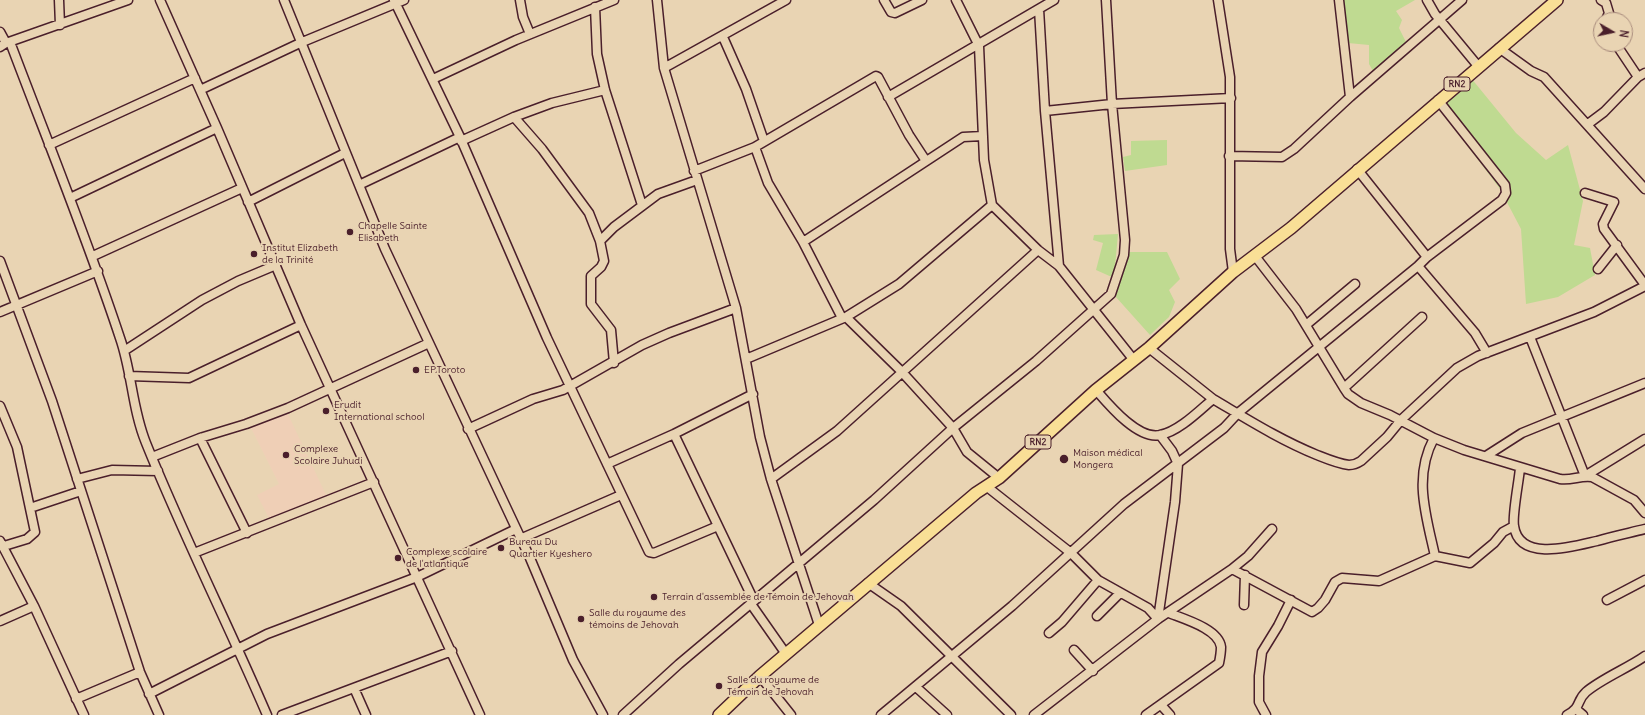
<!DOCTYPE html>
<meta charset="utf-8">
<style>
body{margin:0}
#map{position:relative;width:1645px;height:715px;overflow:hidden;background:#e9d4b3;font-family:Delius,sans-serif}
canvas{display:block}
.north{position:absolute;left:1593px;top:12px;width:40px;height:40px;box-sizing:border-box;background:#e9d4b3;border:1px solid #a98c7d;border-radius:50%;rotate:99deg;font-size:11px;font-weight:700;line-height:16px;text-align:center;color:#4a1f2b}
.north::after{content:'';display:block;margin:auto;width:14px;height:18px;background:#4a1f2b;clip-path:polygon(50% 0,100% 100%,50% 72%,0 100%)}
</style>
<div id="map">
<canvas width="1645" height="715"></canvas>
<div class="north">N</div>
</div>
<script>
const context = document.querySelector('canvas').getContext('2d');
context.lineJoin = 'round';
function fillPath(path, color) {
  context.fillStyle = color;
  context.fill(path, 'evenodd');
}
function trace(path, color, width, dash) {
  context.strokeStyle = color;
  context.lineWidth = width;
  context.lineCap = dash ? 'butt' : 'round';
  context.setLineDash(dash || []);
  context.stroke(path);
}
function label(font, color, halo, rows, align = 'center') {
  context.font = font + ' Delius,sans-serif';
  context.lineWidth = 4;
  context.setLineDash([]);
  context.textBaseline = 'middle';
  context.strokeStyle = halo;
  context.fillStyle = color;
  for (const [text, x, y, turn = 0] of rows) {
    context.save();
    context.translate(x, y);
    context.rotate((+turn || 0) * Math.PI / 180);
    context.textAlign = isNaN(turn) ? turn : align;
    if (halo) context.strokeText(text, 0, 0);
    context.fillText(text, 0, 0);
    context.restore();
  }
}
fillPath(new Path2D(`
 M286 410 327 497 270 520 257 495 279 484 250 426Z`), '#efcfb6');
fillPath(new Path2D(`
 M1343 0H1415L1396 11 1402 20 1399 28 1406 42 1373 71 1369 64V45L1348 43Z
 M1471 78 1516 133 1546 160 1568 145 1583 201 1574 245 1590 248 1595 275 1558 297 1526 304 1521 229 1500 189 1443 113 1446 101Z
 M1167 140V165L1125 171 1123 157 1131 155V141Z
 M1118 234 1114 278 1096 270 1103 243 1093 240 1094 235Z
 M1128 252H1167L1180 279 1169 290 1175 302 1169 317 1150 335 1115 296Z`), '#bfda91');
const minor = new Path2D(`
 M59 0 60 25
 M160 0 217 128 301 325 480 715
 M284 0 385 249 530 558 573 660 603 715
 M394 0 460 137 547 338 649 552 654 553 718 526
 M520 0 523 17 530 34
 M657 0 664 68 736 308 760 437 771 479 819 625
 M884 0 891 12 895 13 922 0
 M956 0 979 46 984 160 992 205 1038 250 1059 266 1133 359
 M1218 0 1230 77V249L1233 272
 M1339 0 1350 97
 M1427 0 1435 14 1478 66
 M1601 0 1606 3 1609 13 1606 20
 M595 7 597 54 605 90 642 205
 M1039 9 1045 111 1059 266
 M0 32 6 43
 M723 37 746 89 764 141
 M10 42C47 140 87 238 120 338 132 372 132 409 146 443 183 535 228 624 267 715
 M1616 44 1638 77
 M0 47 6 43 128 0
 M1499 48 1531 71 1544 77 1645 189
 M664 68 786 0
 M433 79 516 40 614 0
 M200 90 300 43 404 0
 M888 97 1054 0
 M1045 111 1112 104 1231 98
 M514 117 542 149 589 213 600 241 604 261 601 267 591 276V304L611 330 614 363
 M1588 124 1604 112 1638 77 1645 73
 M461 141 514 117 552 103 605 90
 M49 145 195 78
 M755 147 768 183 803 242 842 318
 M1229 156 1282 157 1294 149 1350 97 1462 0
 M1357 169 1427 257 1502 200 1506 193 1505 185 1438 100
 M694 171 755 147 876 76 878 77 909 135 926 161
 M359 185 460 137
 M1585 193 1614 202 1603 224 1604 229 1645 285
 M70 198 217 128
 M248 202 345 153
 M600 241 614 227 658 194 697 180
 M803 242 963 137 983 136
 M93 256 242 188
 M1255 256 1296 309 1344 388 1348 394 1361 403 1390 415 1434 438 1464 450 1560 479C1571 481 1581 475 1592 477L1634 500 1645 513
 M0 261 52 401 140 672 159 715
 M1418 266 1475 333 1487 353
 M1598 269 1617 245
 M0 312 98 271
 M846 317 901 371 953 428 967 452 999 478
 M1306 325 1355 284
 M1530 337 1585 476 1645 439
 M1149 348 1213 399
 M124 351 202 300 238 281 276 265
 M746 359 846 317 899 284 992 205
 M129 376 189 378 301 325
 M1344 388 1422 317
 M1096 390C1109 405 1138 440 1160 435 1178 432 1199 411 1213 399 1247 419 1280 440 1317 455 1327 459 1339 464 1349 465 1354 465 1358 463 1361 461L1387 437 1401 420 1457 368 1478 356 1594 312 1645 286
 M0 406 17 447 35 532 27 539 4 546
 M468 429 533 399 563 390 642 345 669 333 736 308
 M674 434 754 601
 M200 438 247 533
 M1434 438C1413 477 1426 515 1435 556
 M1486 456 1522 433 1645 383
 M152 457 200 438 246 424 288 408 429 343
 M607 464 674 434 753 394
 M1520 468C1519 481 1512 515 1514 526 1519 563 1575 546 1597 541 1613 536 1629 533 1645 529
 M77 479 112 470 158 471
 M771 479 837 431 1038 250
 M986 486 1071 553 1098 580 1148 608 1158 619
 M30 508 81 491
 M520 539 621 495
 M0 541 34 606 84 715
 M194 553 374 482
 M1232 569 1248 556 1272 529
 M868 583 901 606 1011 715
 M1607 600 1645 580
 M751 604 786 654
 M1244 605 1245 575
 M1097 616 1120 593
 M1158 619 1175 502 1178 464 1172 451 1160 435
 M0 621 34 606
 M1049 633 1062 622 1098 580
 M1074 650 1093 671
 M760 676 791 715
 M916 687 947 715
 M354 688 366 715
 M149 694 267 634 417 577 516 529
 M76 699 140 672
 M1161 705 1170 715
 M1577 710 1583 715
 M282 715 452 651
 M623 715 679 664 874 500 953 428 1036 361 1111 294 1124 255 1125 240 1112 104 1106 0
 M881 715 1012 606 1124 504 1224 428 1238 413 1418 266 1427 257
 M1034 715 1158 619 1232 569 1312 612 1318 608 1325 600 1335 582 1342 578 1379 581 1435 556 1470 563 1494 543 1503 532 1514 526
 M1146 715 1219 663C1220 658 1221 652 1221 647 1219 629 1184 619 1169 613
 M1266 715 1259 702V676L1262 652 1278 626 1291 600
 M1567 715C1582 707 1576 701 1586 692 1601 679 1628 668 1645 656`);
const highway = new Path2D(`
 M719 715 760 676 976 493 999 478 1096 390 1149 348 1233 272 1291 228 1557 0`);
trace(minor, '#4a1f2b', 11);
trace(highway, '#4a1f2b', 14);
trace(minor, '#e9d4b3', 8);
trace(highway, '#f9df96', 11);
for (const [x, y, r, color] of [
 [350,232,4,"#4a1f2b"],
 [254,254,4,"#4a1f2b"],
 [416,370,4,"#4a1f2b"],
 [326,411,4,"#4a1f2b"],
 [286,455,4,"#4a1f2b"],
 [1064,459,5,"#4a1f2b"],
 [501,548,4,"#4a1f2b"],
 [398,558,4,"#4a1f2b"],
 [654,597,4,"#4a1f2b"],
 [581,619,4,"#4a1f2b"],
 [719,686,4,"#4a1f2b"]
]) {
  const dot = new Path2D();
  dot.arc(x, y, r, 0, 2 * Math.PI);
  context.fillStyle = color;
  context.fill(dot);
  trace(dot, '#e9d4b3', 1.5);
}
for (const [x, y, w] of [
 [1457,84,26],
 [1038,442,26]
]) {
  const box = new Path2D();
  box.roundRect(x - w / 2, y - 7, w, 14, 3);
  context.fillStyle = '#e9d4b3';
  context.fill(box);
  trace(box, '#4a1f2b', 1);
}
label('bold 9px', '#4a1f2b', null, [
 ["RN2",1457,84],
 ["RN2",1038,442]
]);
label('10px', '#4a1f2b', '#e9d4b3', [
 ["Chapelle Sainte",358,226],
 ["Elisabeth",358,238],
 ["Institut Elizabeth",262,248],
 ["de la Trinité",262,260],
 ["EP.Toroto",424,370],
 ["Erudit",334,405],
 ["International school",334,417],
 ["Complexe",294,449],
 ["Scolaire Juhudi",294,461],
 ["Maison médical",1073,453],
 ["Mongera",1073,465],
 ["Bureau Du",509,542],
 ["Quartier Kyeshero",509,554],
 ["Complexe scolaire",406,552],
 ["de l'atlantique",406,564],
 ["Terrain d'assemblée de Témoin de Jehovah",662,597],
 ["Salle du royaume des",589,613],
 ["témoins de Jehovah",589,625],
 ["Salle du royaume de",727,680],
 ["Témoin de Jehovah",727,692]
], 'left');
</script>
